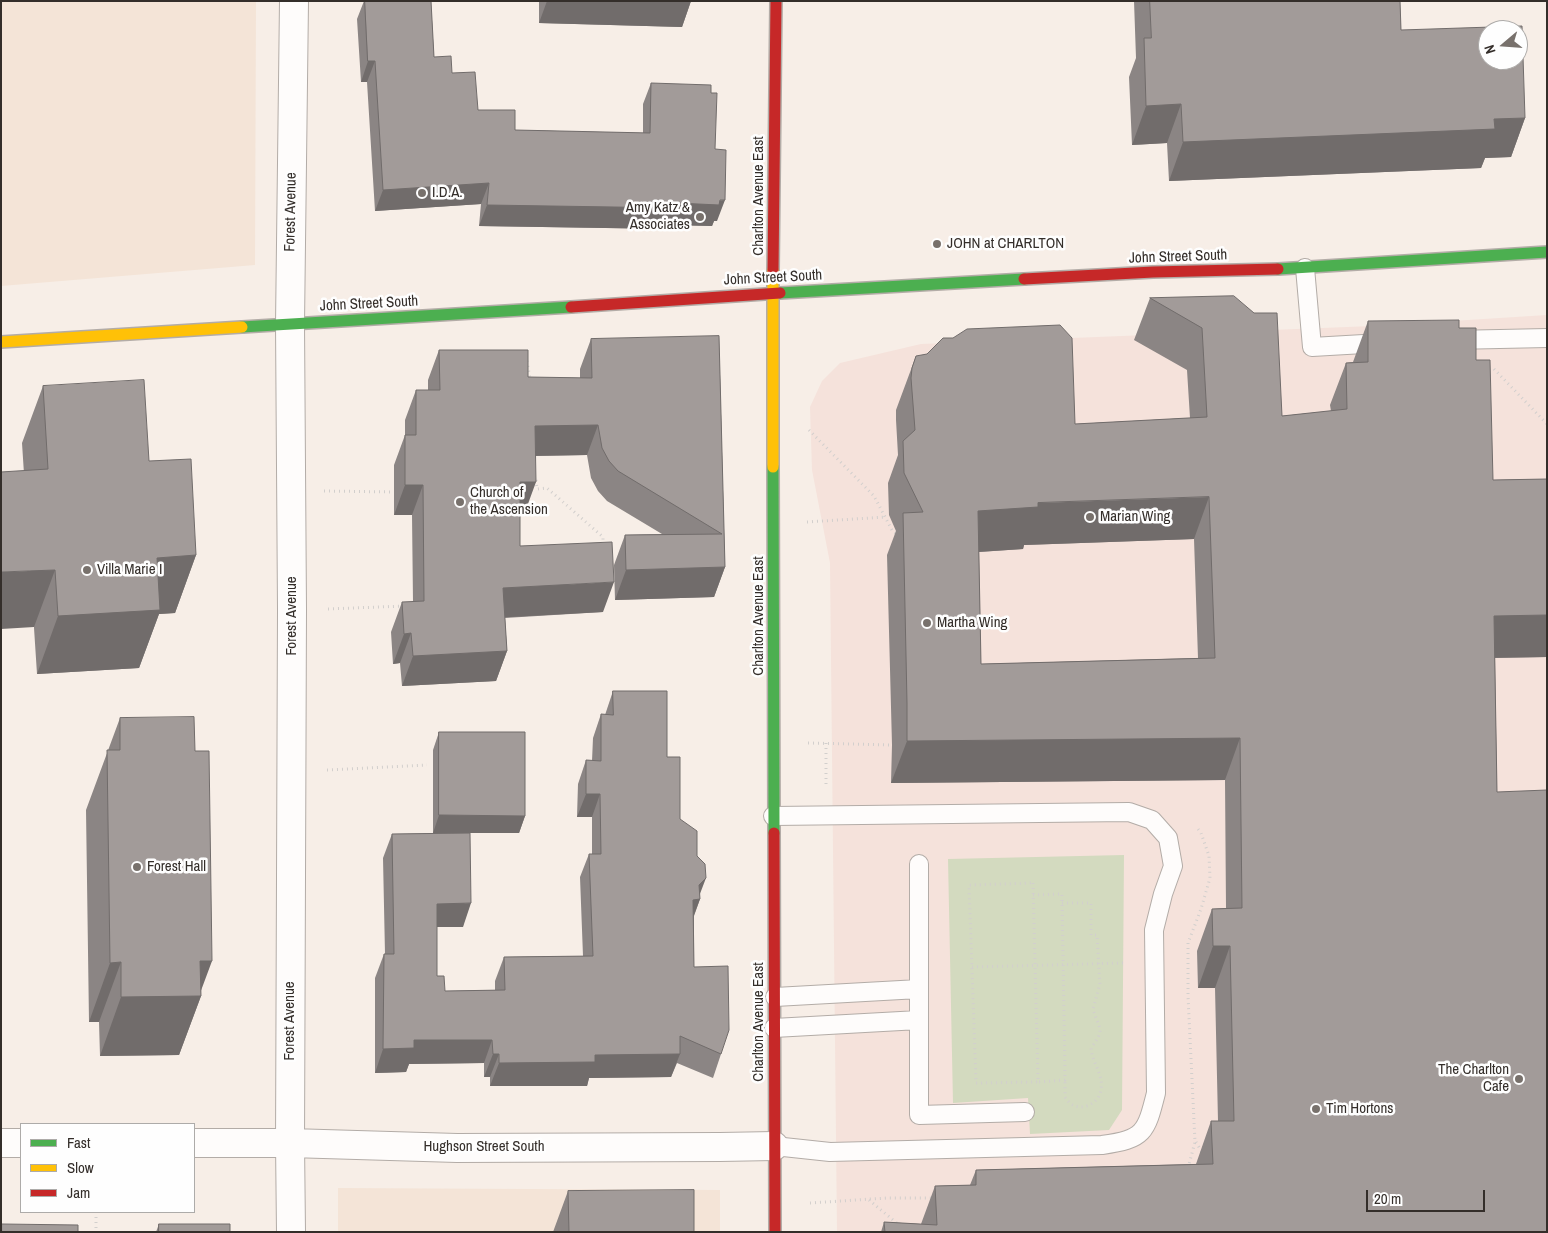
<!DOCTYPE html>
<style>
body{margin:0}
#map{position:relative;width:1548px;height:1233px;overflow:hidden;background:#f7eee7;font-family:"Archivo Narrow",sans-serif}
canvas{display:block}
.frame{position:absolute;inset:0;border:2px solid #342e2a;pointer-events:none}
.legend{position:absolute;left:20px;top:1123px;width:175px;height:90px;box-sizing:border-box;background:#fefefe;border:1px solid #adaba9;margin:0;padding:6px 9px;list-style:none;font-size:15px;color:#342e2a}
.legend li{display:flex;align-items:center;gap:10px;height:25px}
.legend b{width:25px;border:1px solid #adaba9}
.north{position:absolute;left:1478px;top:20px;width:50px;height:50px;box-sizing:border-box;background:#fefefe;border:1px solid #adaba9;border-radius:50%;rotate:252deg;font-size:14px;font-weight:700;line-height:20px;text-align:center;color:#342e2a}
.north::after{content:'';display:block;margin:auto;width:18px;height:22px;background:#78716c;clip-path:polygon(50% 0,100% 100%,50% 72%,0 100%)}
.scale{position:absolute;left:1366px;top:1190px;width:119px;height:22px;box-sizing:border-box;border:2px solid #342e2a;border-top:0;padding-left:6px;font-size:15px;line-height:18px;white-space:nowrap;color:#342e2a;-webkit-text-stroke:4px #fefefe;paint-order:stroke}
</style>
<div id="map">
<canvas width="1548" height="1233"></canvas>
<div class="frame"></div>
<ul class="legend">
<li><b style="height:6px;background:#4caf50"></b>Fast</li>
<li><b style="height:6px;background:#ffc107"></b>Slow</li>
<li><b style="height:6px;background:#c62828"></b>Jam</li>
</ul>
<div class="north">N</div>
<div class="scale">20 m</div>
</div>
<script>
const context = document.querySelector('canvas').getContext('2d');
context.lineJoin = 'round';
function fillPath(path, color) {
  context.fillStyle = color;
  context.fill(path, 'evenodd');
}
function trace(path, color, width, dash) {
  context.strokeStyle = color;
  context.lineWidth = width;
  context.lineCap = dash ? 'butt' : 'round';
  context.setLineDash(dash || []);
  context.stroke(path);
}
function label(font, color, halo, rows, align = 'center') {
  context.font = font + ' "Archivo Narrow",sans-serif';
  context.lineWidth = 5;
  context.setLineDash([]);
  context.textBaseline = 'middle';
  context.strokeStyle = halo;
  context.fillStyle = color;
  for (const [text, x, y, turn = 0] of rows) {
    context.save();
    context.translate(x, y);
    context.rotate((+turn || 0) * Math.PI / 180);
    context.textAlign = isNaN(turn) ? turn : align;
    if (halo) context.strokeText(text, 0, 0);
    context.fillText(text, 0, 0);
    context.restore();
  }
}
fillPath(new Path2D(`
 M1 1H256L255 265 1 286Z
 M338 1188 720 1190V1232H338Z`), '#f4e4d7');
fillPath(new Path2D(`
 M1547 315V1232H837L830 563 812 470 810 407 822 381 840 363 921 344 1372 326Z`), '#f5e2db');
fillPath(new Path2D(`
 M1124 855 1122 1110 1109 1130 1030 1134 1028 1098 953 1103 948 859Z`), '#d3dabf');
const lane = new Path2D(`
 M1305 268 1312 347 1381 343
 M1452 340 1547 338
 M773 816 1129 812 1152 820 1168 838 1173 866 1163 894 1154 930 1156 1093C1146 1133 1144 1139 1102 1145L830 1152 774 1146
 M919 864V1115L1025 1112
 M775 997 919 989
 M774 1028 919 1020`);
const street = new Path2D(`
 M1 1143H21
 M194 1143H290L457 1148 720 1147 774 1146
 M291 1232 290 1143 292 610 290 324 294 1`);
const fast = new Path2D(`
 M1278 269 1547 252
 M780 293 1024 279
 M242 327 571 307
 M773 467 774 833`);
const slow = new Path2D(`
 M773 270V467
 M1 342 242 327`);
const jam = new Path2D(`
 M773 270 776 1
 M1024 279 1153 272 1278 269
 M571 307 780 293
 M774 833 775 1232`);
trace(lane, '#b3aca7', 20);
trace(street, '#b3aca7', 30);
trace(fast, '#b3aca7', 14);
trace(slow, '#b3aca7', 14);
trace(jam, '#b3aca7', 14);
trace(new Path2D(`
 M527 361 530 379
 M1494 369 1547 424
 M809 430 874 496 893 532 897 534
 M536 480 537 489 547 488 603 537V544
 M324 491 394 492
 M807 522 886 517
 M328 609 404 606
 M808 743 892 745
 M826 743V787
 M327 770 427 765
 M1033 883 1038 1082 976 1083 969 885Z
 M1033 895 1062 894 1065 1080 1038 1082
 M1062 903H1091V935H1097L1100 984 1093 1009C1099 1030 1106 1028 1091 1048 1092 1063 1104 1075 1101 1090 1099 1102 1085 1111 1073 1105 1070 1104 1067 1100 1065 1097V1080
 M972 967 1125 963
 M1196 1142 1203 1154
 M1188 1168 1195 1142 1188 996V943L1201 909 1210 878 1209 856 1201 833 1198 829
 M869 1200 899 1225
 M810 1203 887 1198H934
 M96 1212V1232`), '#d2cfcd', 3, [1, 4]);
trace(lane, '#fefcfb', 18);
trace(street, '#fefcfb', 28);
trace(fast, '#4caf50', 11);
trace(slow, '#ffc107', 11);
trace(jam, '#c62828', 11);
fillPath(new Path2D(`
 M364 1H431L434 57 452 73 478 110 515 130 643 133V104L651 83 711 93 715 149 717 221H714L712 226 671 225 669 229 479 226 481 204 375 211 367 82H361L357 19Z
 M539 1H691L682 27 539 23Z
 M1134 1H1400L1401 30 1525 118 1511 157 1485 158 1481 168 1169 181 1167 143 1132 145 1129 77 1136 58Z
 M1234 296 1282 416 1331 411 1330 405 1346 363 1353 362 1368 321 1459 328 1476 360 1493 480 1547 479V657L1495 658 1497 792 1547 1232H881L884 1222 921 1224 935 1186 970 1185 976 1170 1196 1164 1211 1121H1218L1215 988H1198L1197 951 1212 909 1226 908 1225 780 891 783 892 745 887 555 896 531 889 515 888 483 898 455 896 420V410L916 356 1075 424 1190 418 1187 370 1134 340 1150 298ZM1194 539 1198 658 981 664 979 552 1023 549 1024 545Z
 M719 336 725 567 714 597 615 600 614 565 625 535 662 534 607 501 598 491 591 478 587 455 536 456 525 512H520V546L603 612 505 618 507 651 496 681 402 686 400 663 393 664 391 632 402 602H413L412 515H394V465L405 435V420L416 390H428V380L439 350 528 377 580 378V369L591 339Z
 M43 386 149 461 196 555 175 613 159 614 139 668 37 674 22 443Z
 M613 691 667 757 680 819 697 856 700 899 694 916V967L721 1054 713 1078 677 1063 671 1077 589 1078 587 1086H490V1077H484V1063L409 1064 406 1072 375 1073V978L384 954H385L383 858 392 834 453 833H433V750L439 732 525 816 519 833H470L463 927H437V976L445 991 495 990V981L504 957 583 956 580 877 589 854H592V817H577L578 784 586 760 592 761 593 738 601 714 605 715Z
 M120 718 201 991V996L179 1055 100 1056 99 1022H89L86 810Z
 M568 1191 694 1232H553Z
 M159 1224 230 1232H156Z`), '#8b8584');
fillPath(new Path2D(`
 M547 1H691L682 27 539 23Z
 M368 61H375L367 82H361Z
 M1181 104 1167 143 1132 145 1146 106Z
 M1525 118 1511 157 1485 158 1481 168 1169 181 1183 142 1494 119Z
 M489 183 481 204 375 211 383 190Z
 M725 200 717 221H714L712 226 671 225 669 229 479 226 487 205 677 203Z
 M598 425 587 455 525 456 535 426Z
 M520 482H536L525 512H509Z
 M405 485H423L412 515H394Z
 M1209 497 1194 539 1024 545 1023 549 962 553 978 511 1038 503Z
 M196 555 175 613 159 614 139 668 37 674 58 616 157 558Z
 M725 567 714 597 615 600 626 570Z
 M55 570 34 627 1 629V572Z
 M614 582 603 612 492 618 503 588Z
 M1547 615V657L1479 658 1494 616Z
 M411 633 400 663 393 664 404 634Z
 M507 651 496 681 402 686 413 656Z
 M1240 738 1225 780 891 783 907 741Z
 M586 794H600L592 817H577Z
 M439 815 525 816 519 833H433Z
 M706 878 698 899H700L691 923H685L699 885Z
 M471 903 463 927H428L437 904Z
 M1213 946H1230L1215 988H1198Z
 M200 961H212L199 996H201L179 1055 100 1056 121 997Z
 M121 962 99 1022H89L110 963Z
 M414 1040H492L484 1063 409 1064 406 1072 375 1073 383 1049Z
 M493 1054H499L490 1077H484Z
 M680 1054 671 1077 589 1078 587 1086H490L499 1063 595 1055Z`), '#716c6b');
const building = new Path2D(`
 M365 1H431L434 57 451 56 452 73 475 72 478 110H515V130L650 133 651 83 711 85V93H717L715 149 726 150 725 200H720L719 205 677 203V208L487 205 489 183 383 190 375 61H368Z
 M1150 1H1400L1401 30 1522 26 1525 118 1494 119 1495 129 1183 142 1181 104 1146 106 1144 38H1151ZM1488 30H1518V60H1488Z
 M1234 296 1254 313H1277L1282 416 1347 409 1346 363 1368 362V321L1459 320V328H1476V360H1490L1493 480 1547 479V615L1494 616 1497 792 1547 790V1232H885L884 1222 937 1225 935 1186 976 1185V1170L1213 1164 1211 1121H1234L1230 946H1213L1212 909 1242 908 1240 738 907 741V703L903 513 923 512 904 473 903 441 915 430 911 378 912 368 916 356 927 354 943 338H953L967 329 1060 325 1072 338 1075 424 1207 417 1202 328 1150 298ZM1209 497 1215 658 981 664 978 511 1038 507V503Z
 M719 336 725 567 626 570 625 535 722 534 618 471 609 461 602 448 598 425 535 426 536 482H520V546L612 542 614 582 503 588 507 651 413 656 411 633 404 634 402 602 424 601 423 485H405V435H416V390H440L439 350H528V377L592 378 591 339Z
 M144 380 149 461 191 459 196 555 157 558 160 610 58 616 55 570 1 572V472L48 469 43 386Z
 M613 691H667V757H680V819L697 831V856L705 864 706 878 699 885 700 899 693 900 694 967 728 966 729 1030 721 1054 680 1036V1054L595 1055V1062L499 1063V1054H493L492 1040H414V1048L383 1049 384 954H394L392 834 470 833 471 903 437 904V976H444L445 991 505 990 504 957 593 956 589 854H601L600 794H586V760L601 761V714L613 715Z
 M194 717 195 751H209L212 961H200L201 996 121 997V962L110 963 107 750H120V718Z
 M439 732H525V816L439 815Z
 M694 1190V1232H569L568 1191Z
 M2 1224 78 1225V1232H2Z
 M159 1224H230V1232H159Z`);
fillPath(building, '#a29b99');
trace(building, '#716c6b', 1);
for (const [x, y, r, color] of [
 [422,193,5,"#78716c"],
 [700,217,5,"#78716c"],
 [937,244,5,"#78716c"],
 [460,502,5,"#78716c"],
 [1090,517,5,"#78716c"],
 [87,570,5,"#78716c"],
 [927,623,5,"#78716c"],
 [137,867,5,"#78716c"],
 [1519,1079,5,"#78716c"],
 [1316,1109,5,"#78716c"]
]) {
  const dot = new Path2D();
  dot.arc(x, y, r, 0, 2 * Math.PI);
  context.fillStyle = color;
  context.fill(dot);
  trace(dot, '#fefefe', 2);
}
label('15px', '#342e2a', '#fefefe', [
 ["I.D.A.",432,193],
 ["Amy Katz &",690,208,"right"],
 ["Associates",690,225,"right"],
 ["JOHN at CHARLTON",947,244],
 ["Church of",470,493],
 ["the Ascension",470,510],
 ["Marian Wing",1100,517],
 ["Villa Marie I",97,570],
 ["Martha Wing",937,623],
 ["Forest Hall",147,867],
 ["The Charlton",1509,1070,"right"],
 ["Cafe",1509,1087,"right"],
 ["Tim Hortons",1326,1109]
], 'left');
label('15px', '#342e2a', '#fefefe', [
 ["Charlton Avenue East",759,196,-90],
 ["Forest Avenue",291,212,-89],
 ["John Street South",1178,257,-2],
 ["John Street South",773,278,-3],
 ["John Street South",369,304,-3],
 ["Forest Avenue",292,616,-90],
 ["Charlton Avenue East",759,616,-90],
 ["Forest Avenue",290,1021,-90],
 ["Charlton Avenue East",759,1022,-90],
 ["Hughson Street South",484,1147]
]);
</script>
